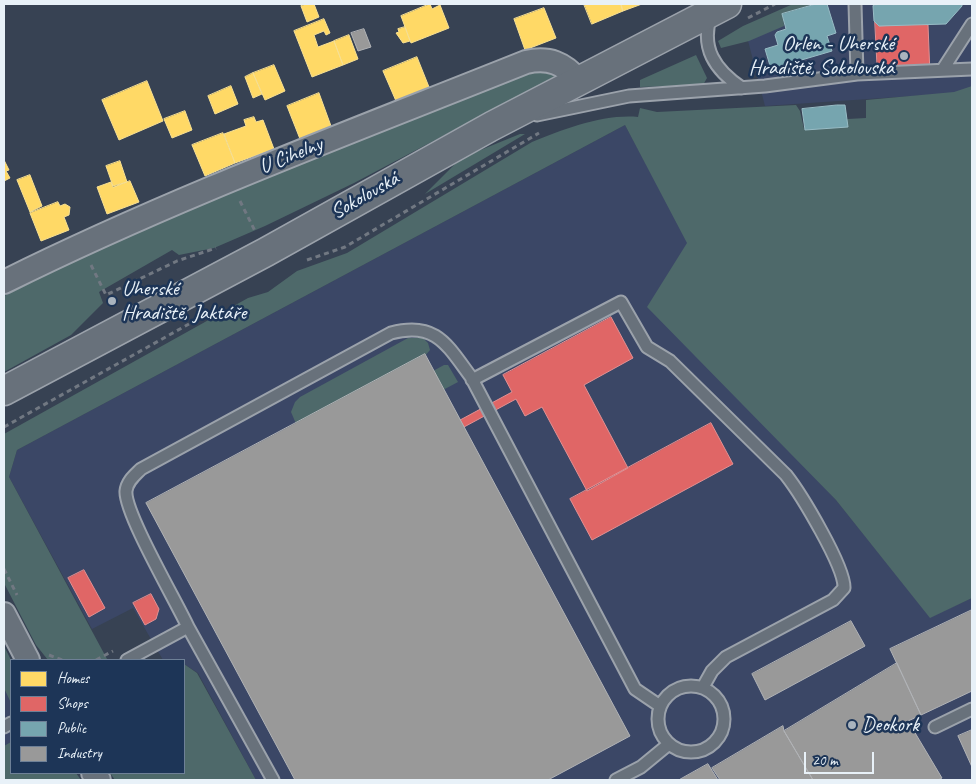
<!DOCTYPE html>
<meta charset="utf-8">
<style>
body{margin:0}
#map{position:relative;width:976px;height:784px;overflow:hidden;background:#374253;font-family:Caveat,sans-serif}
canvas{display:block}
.frame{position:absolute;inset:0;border:5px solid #e8f1f8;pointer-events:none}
.legend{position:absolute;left:10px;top:659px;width:175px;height:115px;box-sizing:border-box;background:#1d3557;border:1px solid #6e8097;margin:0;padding:6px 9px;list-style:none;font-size:15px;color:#e8f1f8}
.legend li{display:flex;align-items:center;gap:10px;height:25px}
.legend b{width:25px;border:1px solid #6e8097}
.scale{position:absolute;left:804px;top:752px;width:70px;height:22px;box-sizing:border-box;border:2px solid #e8f1f8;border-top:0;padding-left:6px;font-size:15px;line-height:18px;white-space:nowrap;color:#e8f1f8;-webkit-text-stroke:4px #1d3557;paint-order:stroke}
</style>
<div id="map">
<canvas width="976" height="784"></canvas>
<div class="frame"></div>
<ul class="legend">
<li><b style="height:14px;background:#ffd966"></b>Homes</li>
<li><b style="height:14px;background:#e06666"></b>Shops</li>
<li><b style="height:14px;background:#76a5af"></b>Public</li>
<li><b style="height:14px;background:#999"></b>Industry</li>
</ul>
<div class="scale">20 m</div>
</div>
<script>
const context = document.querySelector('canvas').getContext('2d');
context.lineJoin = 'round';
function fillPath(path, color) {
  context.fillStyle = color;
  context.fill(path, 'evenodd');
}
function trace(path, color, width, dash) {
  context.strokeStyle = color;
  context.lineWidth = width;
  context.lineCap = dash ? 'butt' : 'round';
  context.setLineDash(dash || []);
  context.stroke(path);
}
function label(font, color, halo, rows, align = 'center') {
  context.font = font + ' Caveat,sans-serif';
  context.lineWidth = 5;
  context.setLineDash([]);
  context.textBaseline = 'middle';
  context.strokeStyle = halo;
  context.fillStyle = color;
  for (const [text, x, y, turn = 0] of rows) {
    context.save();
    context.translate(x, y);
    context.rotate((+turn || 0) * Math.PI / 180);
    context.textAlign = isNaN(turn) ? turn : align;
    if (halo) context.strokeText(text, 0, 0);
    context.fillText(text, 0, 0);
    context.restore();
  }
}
fillPath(new Path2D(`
 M815 4H972V92L765 106 746 33Z
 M625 125 814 476 836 500 930 617 972 598V780H256L198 673 184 664V660H163L133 608 92 629 9 477 17 450Z
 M4 649 11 661V773L4 780Z`), '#3b4766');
fillPath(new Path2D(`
 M793 4H813L783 14 784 26 749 41 721 48 718 41 743 26Z
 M696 55 707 78 703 85 640 87V80Z
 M538 64 553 70 554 77 354 183 265 226 214 248 179 255 172 250 99 292 103 303 71 335 4 372V296L144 226Z
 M972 86V598L930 618 836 500 647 307 687 243 625 125 17 450 9 477 107 659 48 660 36 645 4 583V434L248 298 268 292 297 271 347 253 532 142C564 129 603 114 638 117L640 108 657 112 796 105 800 111 804 129 848 119 866 118V100L954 92Z
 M520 134H525L425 194 461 158Z
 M408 338H423L428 343 430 350 424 357 297 426 291 412 295 402 300 397Z
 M444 365H448L458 382 443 390 433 371Z
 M4 646 11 660V703L4 688Z
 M184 664 197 673 256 780H115L110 773H184Z
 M11 742V773H76L81 780H4V746Z`), '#4e696a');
const homes = new Path2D(`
 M307 4H314L319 17 307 22 301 6Z
 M430 4 432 9 440 5 449 28 411 43 401 16Z
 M584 4H621L623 11 592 24Z
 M621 4H642L623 11Z
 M544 8 556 38 525 50 514 19Z
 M324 19 330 33 326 35 324 31 314 35 318 47 334 41 343 65 312 77 294 31Z
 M405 27 410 41 403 43 396 33 399 32 398 29Z
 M349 35 358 59 343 65 334 41Z
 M417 57 429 87 396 101 383 71Z
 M274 65 285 91 265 100 253 73Z
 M253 73 262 94 253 98 245 77Z
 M147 81 163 121 119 140 102 100Z
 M231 86 238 104 215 114 208 96Z
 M319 93 331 126 300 139 287 106Z
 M185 111 192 130 172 138 164 119Z
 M254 117 256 122 263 120 274 149 235 163 224 134 246 126 244 120Z
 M223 133 235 163 205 176 192 145Z
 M4 160 9 170 6 171 10 178 4 181Z
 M120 161 127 182 113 186 106 166Z
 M30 175 42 206 30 212 17 180Z
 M130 181 139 202 107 214 97 187 111 182 113 187Z
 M58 202 60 206 65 204 70 207 69 215 64 217 69 230 41 241 30 213Z`);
fillPath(homes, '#ffd966');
trace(homes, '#f8e092', 1);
const shops = new Path2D(`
 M875 22 879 26 923 23 928 25 930 75 878 77Z
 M611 317 633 358 584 385 628 468 587 491 542 407 525 416 516 399 464 427 460 420 462 419 512 392 503 375Z
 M711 423 733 464 592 540 570 499Z
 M84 570 105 608 89 617 68 578Z
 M151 594 159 609 156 619 145 625 133 603Z`);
fillPath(shops, '#e06666');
trace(shops, '#e29092', 1);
const public = new Path2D(`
 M816 4H827L836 33 827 36 832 51 771 69 765 49 778 45 775 35 777 32 786 29 782 14Z
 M879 4H962V6L946 24 879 26 874 21 873 6Z
 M837 105H845L848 127 805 130 802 109Z`);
fillPath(public, '#76a5af');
trace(public, '#98bcc5', 1);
const industry = new Path2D(`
 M364 29 371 47 358 51 351 33Z
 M425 354 630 736 548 780H295L146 503Z
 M972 610V691L921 715 890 649Z
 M851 621 865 646 765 700 752 674Z
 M897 663 921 715 908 721 942 778 938 780H813L784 731Z
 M783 726 784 731 813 780H720L712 768Z
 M972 730V767L958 736Z
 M708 764 718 780H679Z`);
fillPath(industry, '#999');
trace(industry, '#b1b3b6', 1);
const lane = new Path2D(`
 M855 4 857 74
 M711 15C700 48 715 70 742 88
 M943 69 972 24
 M537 115 629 96 765 86 857 74 972 69
 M472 380 621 302 647 347 670 361 786 475C801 494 845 567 844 588L833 600 726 657 712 671 703 687
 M188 627C176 601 124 512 126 491 127 481 135 475 141 469L391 333C436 321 447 345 471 377L635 689 660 706
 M127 660 188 627 273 780
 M658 719a33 33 0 1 1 66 0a33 33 0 1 1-66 0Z
 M4 727 11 723
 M935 727 972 709
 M616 780 641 767 669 744`);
const street = new Path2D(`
 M4 282C173 198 351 132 526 62 549 57 564 63 579 81
 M4 614 28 660
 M93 773 99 780`);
const secondary = new Path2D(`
 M4 391 266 252 492 126 727 4`);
trace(lane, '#9ba2ab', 15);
trace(street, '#9ba2ab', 26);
trace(secondary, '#9ba2ab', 31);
trace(new Path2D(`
 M748 18 775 4
 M240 201 255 231
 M307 260 345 247 539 133
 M91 265 106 295 177 261 216 248
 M4 427 189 324
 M4 569 17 595
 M49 655 62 660
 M96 660 113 651`), '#717882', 3, [5, 4]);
trace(lane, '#68717b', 11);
trace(street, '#68717b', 22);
trace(secondary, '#68717b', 28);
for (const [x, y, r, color] of [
 [904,56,5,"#aab4be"],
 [112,301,5,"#aab4be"],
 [852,725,5,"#aab4be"]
]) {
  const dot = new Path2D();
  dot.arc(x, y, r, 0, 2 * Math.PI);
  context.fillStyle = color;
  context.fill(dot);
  trace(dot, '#1d3557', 2);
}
label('21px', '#e8f1f8', '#1d3557', [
 ["Orlen - Uherské",894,44,"right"],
 ["Hradiště, Sokolovská",894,68,"right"],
 ["Uherské",122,289],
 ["Hradiště, Jaktáře",122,313],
 ["Deokork",862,725]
], 'left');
label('21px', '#e8f1f8', '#1d3557', [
 ["U Cihelny",291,156,-22],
 ["Sokolovská",365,196,-30]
]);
</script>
